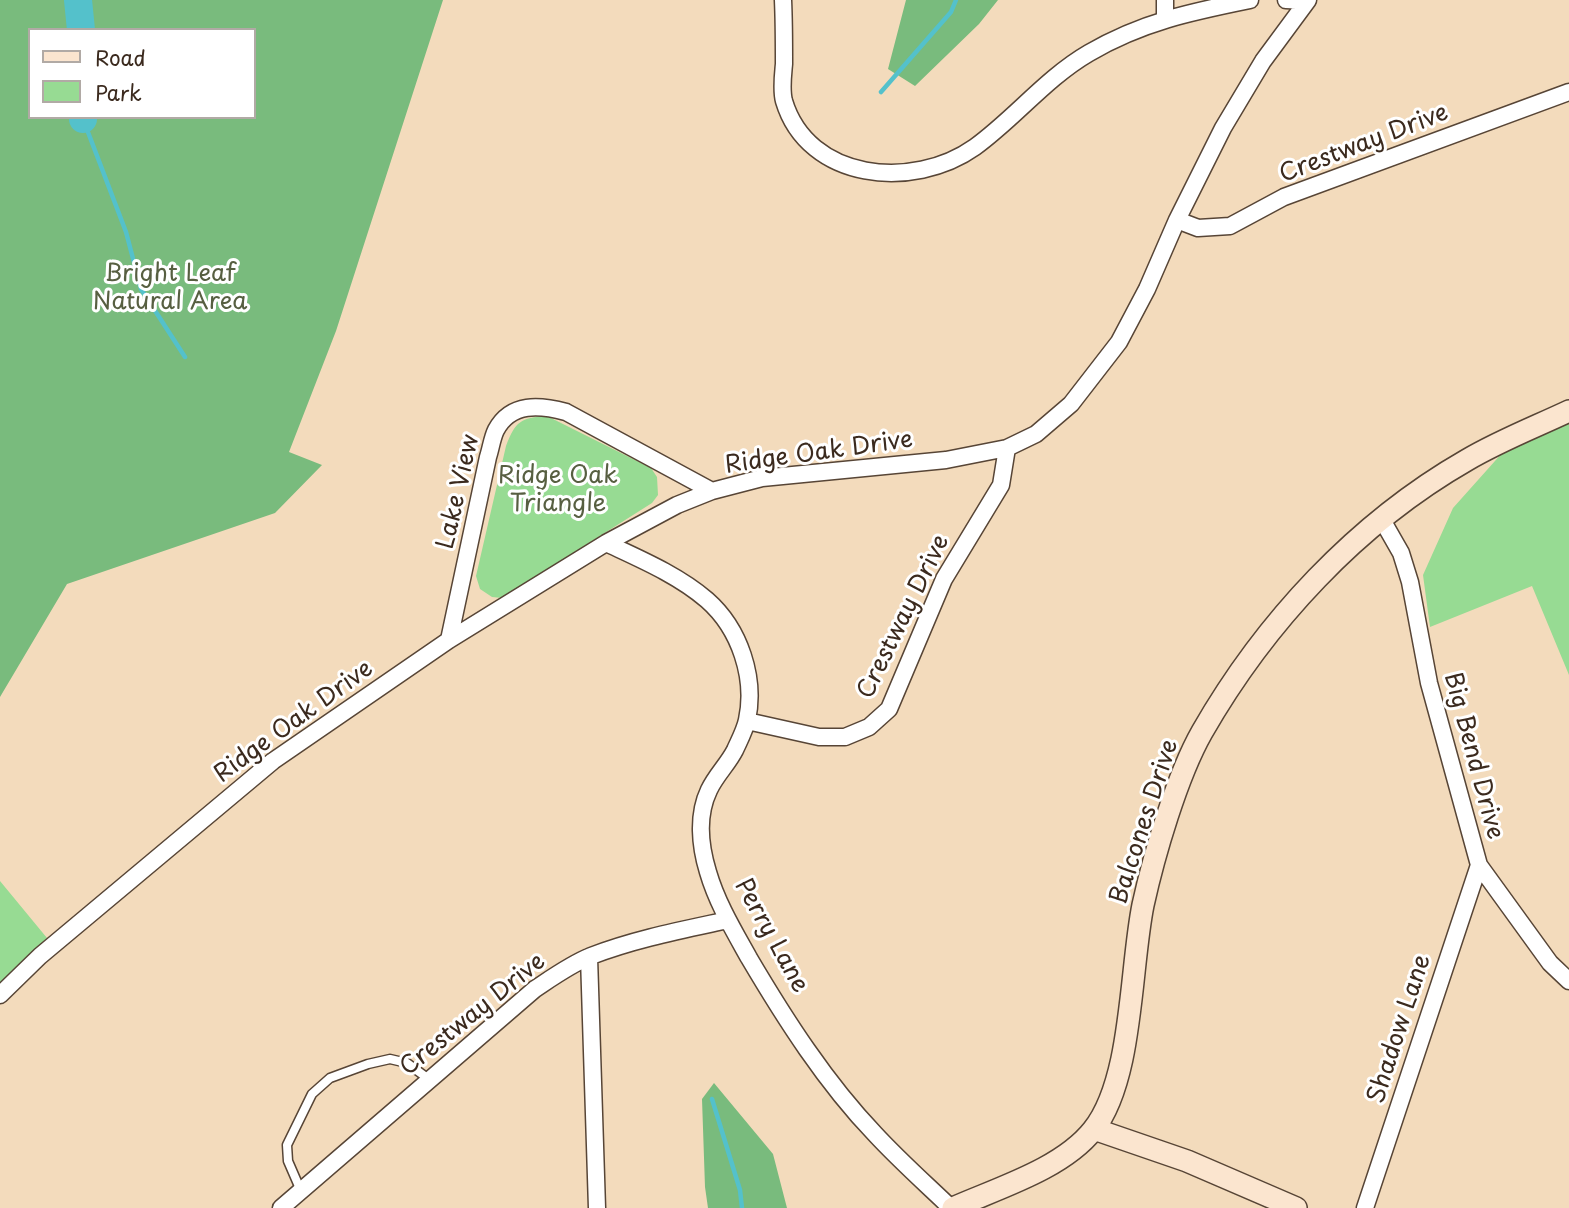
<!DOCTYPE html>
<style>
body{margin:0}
#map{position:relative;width:1569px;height:1208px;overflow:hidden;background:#f3dbbc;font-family:"Playpen Sans",sans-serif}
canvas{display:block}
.legend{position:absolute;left:28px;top:28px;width:228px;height:91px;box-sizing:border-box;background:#fff;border:2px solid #b1aaa5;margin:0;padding:9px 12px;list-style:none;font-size:21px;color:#3b2a1e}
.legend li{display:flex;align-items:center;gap:14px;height:35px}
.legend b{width:35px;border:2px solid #b1aaa5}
</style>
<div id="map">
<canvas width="1569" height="1208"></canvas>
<ul class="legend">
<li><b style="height:9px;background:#fbe5cf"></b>Road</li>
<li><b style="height:19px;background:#97db93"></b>Park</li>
</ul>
</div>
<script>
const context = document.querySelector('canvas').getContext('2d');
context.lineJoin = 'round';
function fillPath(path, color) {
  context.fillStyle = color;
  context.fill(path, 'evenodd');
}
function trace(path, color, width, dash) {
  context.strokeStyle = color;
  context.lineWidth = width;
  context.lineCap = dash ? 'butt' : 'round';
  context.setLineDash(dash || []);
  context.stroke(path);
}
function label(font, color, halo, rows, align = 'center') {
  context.font = font + ' "Playpen Sans",sans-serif';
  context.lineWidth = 6;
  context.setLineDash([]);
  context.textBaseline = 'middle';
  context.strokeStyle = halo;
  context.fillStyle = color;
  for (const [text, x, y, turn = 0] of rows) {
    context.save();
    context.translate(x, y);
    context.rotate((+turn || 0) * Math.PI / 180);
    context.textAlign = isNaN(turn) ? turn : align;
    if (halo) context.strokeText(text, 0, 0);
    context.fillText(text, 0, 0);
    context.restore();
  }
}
fillPath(new Path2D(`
 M547 416 651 468 657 477 658 495 652 503 502 598 492 597 480 589 476 576 506 446C516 421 520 418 547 416Z
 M1569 422V675L1532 586 1430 627 1423 575 1453 508 1503 452Z
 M0 881 47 938 0 983Z`), '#97db93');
fillPath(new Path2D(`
 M0 0H443L336 331 289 452 322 465 275 513 67 584 0 697ZM30 30H254V117H30Z
 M906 0H998L979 24 915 86 888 69Z
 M714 1083 773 1154 787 1208H708L705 1187 702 1099Z`), '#79bb7d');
trace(new Path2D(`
 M881 92 951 12 956 0
 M83 119 126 232 141 289 185 357
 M712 1099 740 1190 742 1208`), '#54c1cb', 4.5);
trace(new Path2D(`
 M78 0 81 30
 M83 119V117`), '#54c1cb', 28);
const lane = new Path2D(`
 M301 1191 288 1161 287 1145 312 1094 330 1078 368 1064 390 1059 407 1063 430 1080`);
const street = new Path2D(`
 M783 0C784 21 784 42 784 64 783 75 781 90 784 101 808 181 913 191 975 147 1015 118 1046 78 1089 53 1142 22 1191 12 1250 0
 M1165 0V18
 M1286 0 1307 1
 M1177 220 1198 228 1230 226 1284 197 1569 92
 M1381 518 1401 553 1410 582 1429 683 1479 865 1550 963 1569 981
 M606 543C640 559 678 575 707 600 740 629 756 678 747 720 745 730 739 741 735 750 728 764 716 775 709 790 697 815 700 846 708 872 717 903 734 931 749 958 785 1019 826 1083 875 1134 899 1160 926 1184 951 1208
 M449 640 488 457C491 448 492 438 496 430 511 402 540 405 566 412L712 491
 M747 721 819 737H845L869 727 889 709 944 579 1001 485 1007 448
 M589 957 597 1208
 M0 995 40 956 273 761 449 640 606 543 677 505 712 491 762 478 946 460 1007 448 1036 434 1071 404 1119 342 1147 289 1177 220 1223 128 1263 61 1308 0
 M281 1208 535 989C553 977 571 964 591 956 635 939 682 930 728 920
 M1365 1208 1479 865`);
const secondary = new Path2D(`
 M1094 1129 1187 1161 1296 1208
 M953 1208C998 1188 1062 1169 1093 1130 1133 1080 1130 969 1143 905 1154 855 1177 776 1202 732 1265 622 1357 523 1467 460 1499 441 1535 427 1569 411`);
trace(lane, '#574536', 11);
trace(street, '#574536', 19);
trace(secondary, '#574536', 24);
trace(lane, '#fff', 8);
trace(street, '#fff', 16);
trace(secondary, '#fbe5cf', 21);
label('24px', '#3b2a1e', '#fff', [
 ["Crestway Drive",1364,144,-21],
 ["Ridge Oak Drive",819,453,-8],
 ["Lake View",459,492,-77],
 ["Crestway Drive",904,617,-64],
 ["Ridge Oak Drive",294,722,-36],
 ["Big Bend Drive",1473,756,75],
 ["Balcones Drive",1145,822,-72],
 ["Perry Lane",771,936,61],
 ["Crestway Drive",473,1015,-39],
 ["Shadow Lane",1400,1029,-72]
]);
label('24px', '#575f41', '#fff', [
 ["Bright Leaf",170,274],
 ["Natural Area",170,302],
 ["Ridge Oak",558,476],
 ["Triangle",558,504]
]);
</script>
